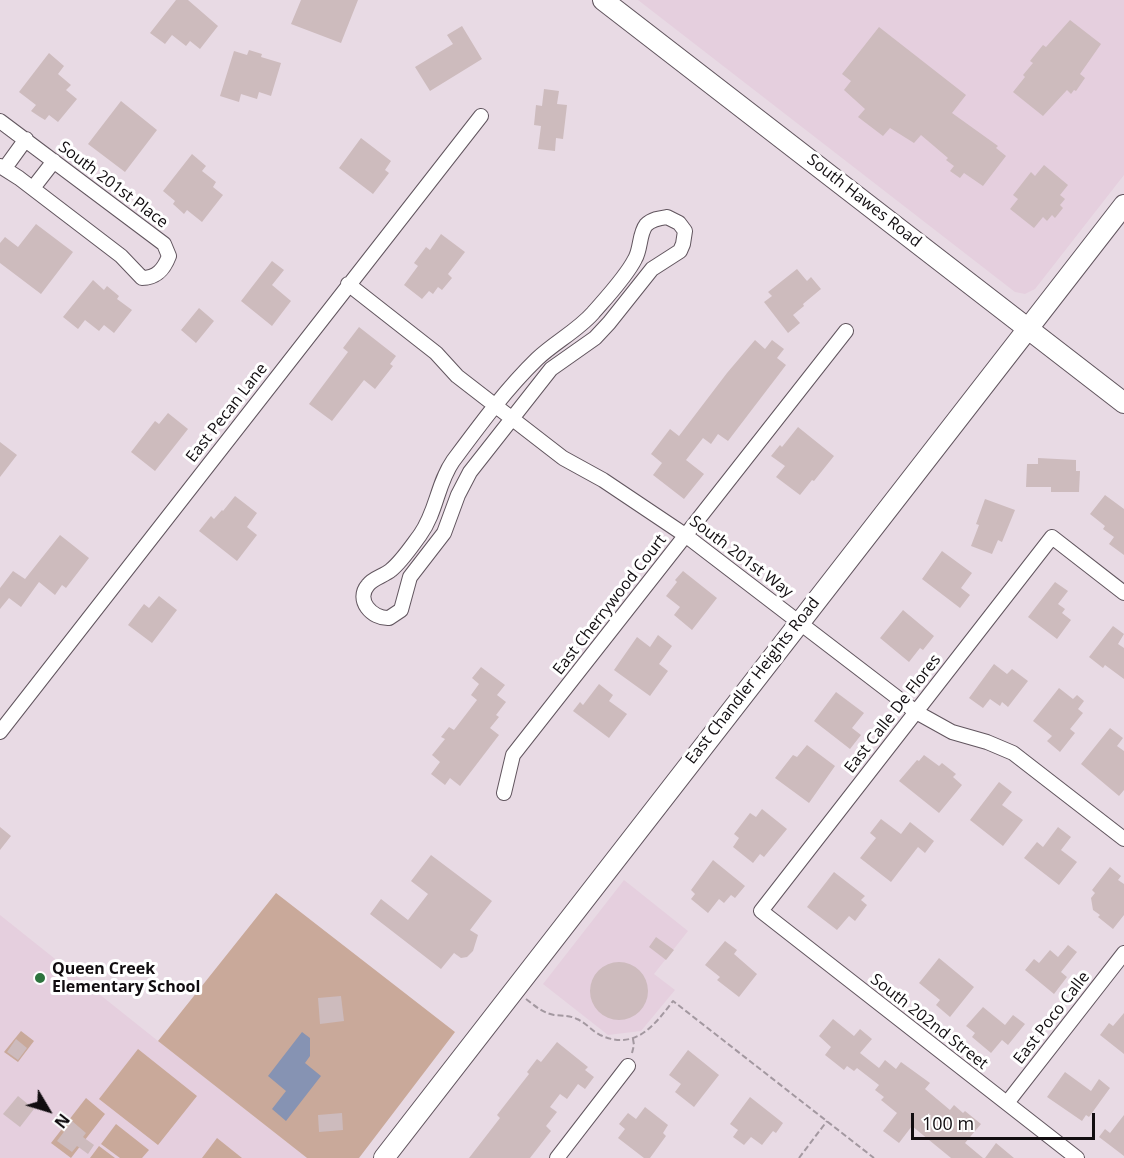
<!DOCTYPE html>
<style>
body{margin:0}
#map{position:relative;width:1124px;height:1158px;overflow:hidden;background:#e8dae4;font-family:"Open Sans",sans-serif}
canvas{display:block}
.north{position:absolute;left:18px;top:1080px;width:60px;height:60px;-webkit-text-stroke:4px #fff;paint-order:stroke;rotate:128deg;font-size:16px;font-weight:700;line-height:24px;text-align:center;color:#110d10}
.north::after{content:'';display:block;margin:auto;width:21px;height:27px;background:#110d10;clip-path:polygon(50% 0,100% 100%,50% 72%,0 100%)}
.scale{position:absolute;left:911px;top:1113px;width:184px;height:27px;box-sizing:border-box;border:3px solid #110d10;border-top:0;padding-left:8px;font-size:18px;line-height:21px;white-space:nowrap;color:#110d10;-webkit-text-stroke:4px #fff;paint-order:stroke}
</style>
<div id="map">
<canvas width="1124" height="1158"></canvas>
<div class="north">N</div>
<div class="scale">100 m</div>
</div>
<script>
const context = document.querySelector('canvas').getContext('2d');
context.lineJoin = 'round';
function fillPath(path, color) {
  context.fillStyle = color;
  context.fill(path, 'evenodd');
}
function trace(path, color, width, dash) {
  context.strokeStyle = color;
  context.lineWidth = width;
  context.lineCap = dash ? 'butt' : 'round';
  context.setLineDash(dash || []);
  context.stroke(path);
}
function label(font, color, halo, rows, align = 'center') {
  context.font = font + ' "Open Sans",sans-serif';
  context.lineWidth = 6;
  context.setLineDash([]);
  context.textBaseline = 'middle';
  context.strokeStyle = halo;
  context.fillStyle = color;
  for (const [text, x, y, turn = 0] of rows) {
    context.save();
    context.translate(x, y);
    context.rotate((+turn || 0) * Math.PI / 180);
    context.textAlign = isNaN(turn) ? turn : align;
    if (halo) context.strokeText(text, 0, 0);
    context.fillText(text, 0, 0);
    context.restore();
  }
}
fillPath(new Path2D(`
 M638 0H1124V175L1035 289 1025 294 1015 292Z
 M624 880 688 931 654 974 675 990 641 1031 608 1035 543 984Z
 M0 915 158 1041 307 1158H0Z`), '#e5cfde');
fillPath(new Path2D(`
 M276 893 455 1032 359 1158H307L158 1041Z
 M21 1031 34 1041 18 1062 4 1052Z
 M138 1049 197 1096 158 1145 99 1099Z
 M86 1098 105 1114 71 1158 51 1143Z
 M116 1124 149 1150 142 1158H120L101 1144Z
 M217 1138 242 1158H202Z
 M99 1146 115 1158H90Z`), '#c9a99a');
fillPath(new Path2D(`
 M302 1032 310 1038V1056L305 1063 321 1076 286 1121 272 1109 286 1091 268 1076Z`), '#8693b3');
fillPath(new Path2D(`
 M176 0H188L218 26 200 49 190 41 186 46 172 35 165 44 150 33Z
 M301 0H358L341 43 291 24Z
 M1070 20 1101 44 1080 74 1085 78 1076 91 1074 90 1071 94 1067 90 1043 116 1013 92 1025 77 1023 75 1033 63 1030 61 1043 45 1046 47Z
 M462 26 482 59 430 91 415 67 453 44 447 35Z
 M879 27 966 95 952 113 998 146 996 148 1006 156 983 186 964 173 960 178 950 171 954 166 946 160 948 158 921 135 914 143 890 128 883 136 858 117 865 109 844 90 851 81 842 74Z
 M249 50 262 54 261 57 281 63 271 96 259 92 257 99 241 94 239 102 220 96 234 51 247 55Z
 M49 53 64 66 58 74 71 85 66 90 77 99 58 122 49 115 45 120 40 117 31 111 36 105 19 92Z
 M544 89 559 91 557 104 567 105 563 139 556 138 555 151 538 149 541 126 534 125 536 105 542 106Z
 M121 101 157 130 125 172 88 144Z
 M361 138 391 161 385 170 389 173 373 194 339 168Z
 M192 154 206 166 202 171 216 182 213 187 223 195 202 222 187 210 184 214 173 204 175 201 163 191Z
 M1044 165 1068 185 1060 195 1065 199 1060 205 1063 208 1055 218 1052 215 1047 221 1043 217 1034 228 1010 209 1018 199 1013 195 1031 172 1035 176Z
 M36 224 73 252 41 294 0 263V243L5 237 18 247Z
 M441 234 465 252 448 274 452 278 442 290 438 287 433 294 429 291 422 299 404 285 418 266 414 263 426 247 430 250Z
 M272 261 284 270 272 285 291 301 272 326 241 301Z
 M797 269 807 281 811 277 821 289 803 304 804 306 793 315 800 323 788 333 764 302 772 296 768 292Z
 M93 280 104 290 107 286 119 296 117 299 132 310 114 333 104 325 99 331 85 320 78 329 63 317Z
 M199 308 214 321 196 343 181 330Z
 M359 327 396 356 390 364 393 366 375 389 364 380 332 421 309 404 348 352 343 348Z
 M755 340 765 349 772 340 784 349 777 358 786 365 728 441 718 434 711 444 703 438 686 460 704 474 684 499 653 475 662 463 651 454 670 429 679 436 727 373Z
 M168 413 188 429 155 471 131 452 155 421 159 424Z
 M798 427 834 456 814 481 812 480 800 495 776 477 785 466 771 456 780 445 782 447Z
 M0 442 17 455 0 477Z
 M1038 458 1076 460V471H1080L1079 492H1051V487H1026L1027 464H1038Z
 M1105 495 1124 509V555L1109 544 1114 537 1103 529 1105 526 1090 514Z
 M235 496 257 513 247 527 257 535 237 561 199 531 211 516 214 519 222 510 223 511Z
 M985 499 1015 510 1002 542 998 540 992 554 971 546 979 525 976 524Z
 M60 535 89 558 66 588 62 585 55 595 39 582 21 607 9 598 0 609V588L13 571 25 579Z
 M942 551 972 573 961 588 970 595 960 608 922 579Z
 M683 571 717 598 692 630 674 615 680 607 666 596 677 582 675 580Z
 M1055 582 1068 591 1058 604 1065 609 1062 613 1071 620 1057 639 1028 617Z
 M159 596 177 610 152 643 128 625 144 604 149 608Z
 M903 610 934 636 923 650 920 648 909 662 880 638Z
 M1113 626 1124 634 1118 644 1124 648V679L1105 665 1103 668 1089 657Z
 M658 635 672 646 659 664 668 671 650 696 614 670 637 637 650 647Z
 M994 664 1007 674 1012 669 1028 681 1008 707 1002 702 1000 706 990 699 983 708 969 698Z
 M481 667 505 685 497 695 506 702 496 715 499 717 490 728 499 735 460 786 450 778 445 785 431 774 440 762 432 755 445 739 441 737 449 727 454 730 477 700 471 695 479 684 472 678Z
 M599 684 613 695 609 701 627 714 609 738 573 711 580 702 583 705Z
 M1059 688 1073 699 1077 695 1084 701 1078 709 1083 713 1070 729 1075 733 1060 752 1047 741 1052 736 1033 721Z
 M836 692 864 713 852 728 861 735 850 749 814 721Z
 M1110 728 1123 738 1117 746 1124 751V790L1119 796 1081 764Z
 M807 745 835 766 809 803 775 778 793 755 797 757Z
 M924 755 939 766 942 763 956 774 953 777 962 785 939 813 899 781 917 760 919 761Z
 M999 782 1012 792 1002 805 1023 820 1003 846 970 820Z
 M762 809 787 829 764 857 760 854 753 863 733 847 739 838 734 834 750 813 756 817Z
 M881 819 901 834 910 822 934 841 925 853 918 847 891 882 860 858 876 838 870 833Z
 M0 827 11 836 0 850Z
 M1058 827 1071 837 1061 850 1077 862 1059 885 1024 858 1037 842 1043 847Z
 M431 855 492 901 470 930 478 935 473 951 467 957 461 958 454 953 441 969 370 914 381 899 408 920 428 894 411 881Z
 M713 860 745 886 735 898 731 895 724 903 719 899 708 913 691 899 695 894 691 890Z
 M1110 867 1121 876 1118 880 1124 884V915L1113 929 1098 917 1100 915 1093 910 1091 898 1095 893 1092 890Z
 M834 872 865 896 861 900 867 905 855 921 849 916 837 930 807 907Z
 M656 937 674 950 666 960 649 947Z
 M725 941 737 950 734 954 757 974 739 997 717 980 720 977 705 965Z
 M1068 945 1077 952 1061 972 1067 977 1054 994 1025 970 1034 959 1039 963 1050 950 1058 957Z
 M939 958 974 987 950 1017 936 1005 940 1000 919 983Z
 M590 991a29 29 0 1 1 58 0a29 29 0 1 1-58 0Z
 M341 996 344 1021 320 1024 318 998Z
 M983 1007 1005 1025 1013 1015 1025 1024 1008 1045 1002 1040 991 1053 972 1037 975 1033 966 1026Z
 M1124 1013V1054L1100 1035 1109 1023 1113 1026Z
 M833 1019 854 1036 860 1029 872 1039 860 1053 879 1068 885 1060 896 1069 901 1062 930 1083 925 1089 950 1110 954 1105 963 1113 965 1111 981 1124 965 1143 983 1158H951L912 1126 899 1143 883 1131 897 1113 881 1100 884 1097 875 1090 879 1085 857 1068 854 1071 847 1066 844 1070 825 1055 831 1047 819 1036Z
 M16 1039 27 1048 18 1060 7 1052Z
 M557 1042 588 1067 585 1070 594 1077 585 1089 578 1084 567 1099 560 1094 550 1107 557 1112 546 1126 551 1131 530 1158H469L500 1118 497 1115 529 1074 527 1072 537 1059 541 1062Z
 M688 1050 719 1075 694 1107 675 1092 681 1084 669 1075Z
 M1065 1072 1091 1091 1099 1079 1110 1088 1089 1117 1086 1115 1082 1121 1047 1097Z
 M18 1096 34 1109 20 1127 3 1114Z
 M750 1097 783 1123 776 1133 773 1131 762 1145 751 1137 744 1145 733 1137 738 1130 730 1124Z
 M645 1107 668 1125 663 1133 666 1136 650 1158H644L618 1138 625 1129 619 1124 628 1113 636 1119Z
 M342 1113 343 1130 319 1132 318 1115Z
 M1124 1115V1156L1099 1137 1105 1129 1110 1133Z
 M72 1121 86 1133 83 1137 94 1145 88 1154 77 1146 72 1152 57 1141Z
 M996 1143 1014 1158H985Z`), '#cdbbbd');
const street = new Path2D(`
 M0 121 164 244 169 256C164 269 157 278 142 278L121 256 19 178 0 166
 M5 168 26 139
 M33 188 54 161
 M667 217 679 223 685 231 683 244 680 251 652 269 609 323 595 338 551 369 470 472 458 495 444 533 410 577 401 610 389 618C372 619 355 600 368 585 373 578 384 576 391 570 402 561 411 547 420 535 437 511 437 484 453 461 479 426 506 389 537 359 555 342 577 331 593 313 606 298 626 277 635 259 641 249 639 234 646 225 652 219 660 218 667 217Z
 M348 284 436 353 457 376 563 458 603 480 685 535 916 712 952 732 987 742 1013 753 1124 839
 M0 732 481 116
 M504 793 513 755 846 331
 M1007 1103 1124 953
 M557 1158 628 1066
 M1077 1158 761 911 1052 537 1124 593`);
const secondary = new Path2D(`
 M603 0 1124 403
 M384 1158 1124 205`);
trace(street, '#61555e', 16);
trace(secondary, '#61555e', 22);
trace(new Path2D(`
 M526 999C535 1006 543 1013 554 1015 562 1016 569 1015 577 1019 586 1023 592 1031 600 1035 635 1051 654 1026 673 1001L874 1158
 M632 1053 634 1045 633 1039
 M799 1158 827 1121`), '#a398a0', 2, [6, 3]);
trace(street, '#fff', 14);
trace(secondary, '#fff', 20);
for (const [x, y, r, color] of [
 [40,978,6,"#2d733e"]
]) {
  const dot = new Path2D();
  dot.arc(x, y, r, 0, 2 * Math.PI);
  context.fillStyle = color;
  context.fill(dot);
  trace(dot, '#fff', 2);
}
label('16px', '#110d10', '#fff', [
 ["South 201st Place",113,185,37],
 ["South Hawes Road",864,201,38],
 ["East Pecan Lane",227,413,-52],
 ["South 201st Way",741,557,37],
 ["East Cherrywood Court",610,605,-52],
 ["East Chandler Heights Road",753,681,-52],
 ["East Calle De Flores",893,714,-52],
 ["East Poco Calle",1052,1018,-52],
 ["South 202nd Street",929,1022,38]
]);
label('bold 16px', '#110d10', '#fff', [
 ["Queen Creek",52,969],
 ["Elementary School",52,987]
], 'left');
</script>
